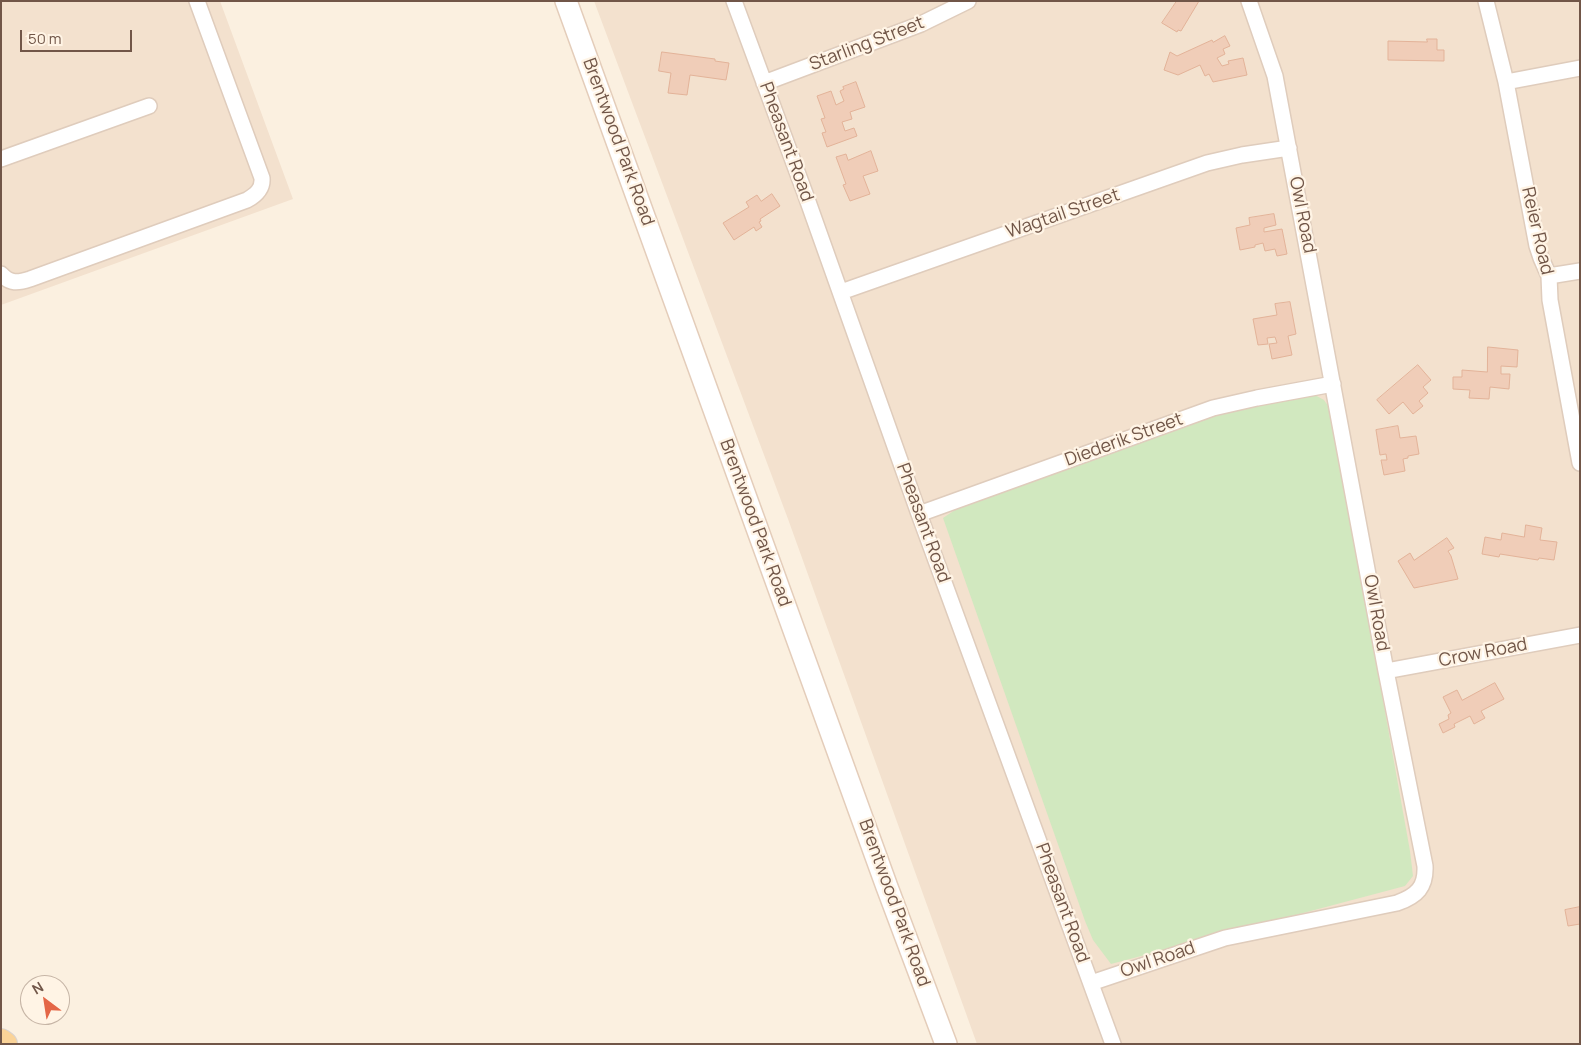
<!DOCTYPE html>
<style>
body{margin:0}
#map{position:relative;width:1581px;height:1045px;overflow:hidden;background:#fbf0e0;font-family:Manrope,sans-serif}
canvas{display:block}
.frame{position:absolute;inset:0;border:2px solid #715648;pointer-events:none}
.north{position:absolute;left:20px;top:975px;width:50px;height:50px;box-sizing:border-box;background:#fff4e5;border:1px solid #c6b5a6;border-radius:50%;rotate:329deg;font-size:14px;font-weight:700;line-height:20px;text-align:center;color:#715648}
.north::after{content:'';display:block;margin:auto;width:18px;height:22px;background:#e46646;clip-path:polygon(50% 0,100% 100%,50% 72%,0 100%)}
.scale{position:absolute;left:20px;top:30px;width:112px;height:22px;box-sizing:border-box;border:2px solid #715648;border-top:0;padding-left:6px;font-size:15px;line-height:18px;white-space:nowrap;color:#715648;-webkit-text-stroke:4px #fff4e5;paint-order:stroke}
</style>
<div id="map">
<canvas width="1581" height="1045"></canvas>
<div class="frame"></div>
<div class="north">N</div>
<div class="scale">50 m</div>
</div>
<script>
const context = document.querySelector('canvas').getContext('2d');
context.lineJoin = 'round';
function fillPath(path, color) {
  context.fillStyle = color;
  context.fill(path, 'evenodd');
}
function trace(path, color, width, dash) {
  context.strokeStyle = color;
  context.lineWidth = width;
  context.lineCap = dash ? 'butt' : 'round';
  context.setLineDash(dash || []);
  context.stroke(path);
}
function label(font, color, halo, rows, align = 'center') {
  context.font = font + ' Manrope,sans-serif';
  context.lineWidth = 4.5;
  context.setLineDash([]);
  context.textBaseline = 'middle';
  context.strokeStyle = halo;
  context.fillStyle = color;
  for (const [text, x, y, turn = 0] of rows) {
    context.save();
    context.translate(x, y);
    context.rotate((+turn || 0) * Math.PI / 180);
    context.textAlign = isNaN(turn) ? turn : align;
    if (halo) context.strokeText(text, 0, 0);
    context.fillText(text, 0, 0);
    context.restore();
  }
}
fillPath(new Path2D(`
 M1 1H220L293 199 1 305Z
 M594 1H1580V1044H977L788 519Z`), '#f3e1ce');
fillPath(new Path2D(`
 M1315 395 1324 400 1331 410 1410 851 1413 876 1405 886 1111 964 1093 940 1085 921 943 518 955 510 1219 413 1295 397Z`), '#d1e8bf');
const building = new Path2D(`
 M1177 1H1199L1181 31 1178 30 1177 32 1162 23Z
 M1225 36 1230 46 1223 49 1225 54 1217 58 1222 66 1229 64 1228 61 1243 58 1247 75 1213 82 1209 74 1205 76 1200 65 1178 75 1164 70 1170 52 1177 56 1212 40 1213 42Z
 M1427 39H1437V50H1444V61L1388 60V41L1427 42Z
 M662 52 715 59V61L729 63 726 80 690 75 687 95 668 93 671 73 659 71Z
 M856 82 865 107 850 112 852 119 842 122 845 131 854 128 857 136 827 147 822 133 826 132 821 119 825 118 817 96 831 91 836 105 844 101 840 91 844 89 843 87Z
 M871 151 878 171 863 176 870 194 850 201 843 185 846 184 836 157 846 154 848 160Z
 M772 194 780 206 760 219 761 221 759 222 762 227 756 231 754 227 734 240 723 223 749 207 746 202 757 195 761 201Z
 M1274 214 1276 225 1264 228V232L1282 229 1287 254 1277 256 1275 249 1265 251 1263 243 1255 245V247L1240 250 1236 228 1250 225 1249 218Z
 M1290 302 1296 334 1288 336 1292 355 1272 359 1269 344 1277 343 1275 337 1267 338 1268 344 1258 345 1253 319 1277 315 1275 304Z
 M1488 347 1518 350 1517 367 1501 366V374H1510L1509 389 1490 387 1489 399 1469 398 1470 390 1453 389V377H1462V370L1487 372Z
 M1418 365 1431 380 1423 387 1428 393 1419 401 1423 406 1413 414 1403 402 1389 414 1377 400Z
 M1398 426 1400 438 1416 436 1419 454 1408 456V458L1403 459 1405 471 1384 475 1381 460H1387L1386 454 1380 455 1376 430Z
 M1526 525 1542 528 1540 540 1557 542 1554 560 1539 558 1538 560 1500 554 1499 557 1482 554 1485 537 1501 540 1502 533 1524 537Z
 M1447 538 1454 548 1448 551 1451 556 1458 579 1414 588 1398 561 1410 553 1414 560Z
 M1495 683 1504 699 1481 711 1485 718 1474 724 1470 716 1454 724 1455 727 1443 733 1439 724 1449 719 1448 715 1451 713 1443 697 1457 690 1462 700Z
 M1580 907V924L1568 926 1565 910Z`);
fillPath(building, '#f0cdb8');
trace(building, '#e3b399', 1);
const street = new Path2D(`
 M734 1 806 196 919 514 1113 1044
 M1486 1 1506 82 1537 246 1541 258 1549 276 1550 300 1580 463
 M1506 82 1580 68
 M764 83 921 24 968 1
 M1 159 149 106
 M1 274C10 284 18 283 30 279L247 200C256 195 263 189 262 178L197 1
 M1549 276 1580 271
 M841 292 1207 163 1242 155 1289 148
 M919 514 1213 408 1257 398 1333 384
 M1386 671 1580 635
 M1091 983 1225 938 1397 903C1417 896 1426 887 1425 866L1386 671 1275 76 1249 1`);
const secondary = new Path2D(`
 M566 1 887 887 946 1044`);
const primary = new Path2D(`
 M1 1041 5 1044`);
trace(street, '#dfccbc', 18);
trace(secondary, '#e4cdba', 24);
trace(primary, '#dad3cf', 26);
trace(street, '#fff', 15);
trace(secondary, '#fff', 21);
trace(primary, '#fad398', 24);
label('18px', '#715648', '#fff4e5', [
 ["Starling Street",867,44,-21],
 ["Brentwood Park Road",618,142,70],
 ["Pheasant Road",786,142,70],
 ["Wagtail Street",1063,214,-19],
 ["Owl Road",1302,215,79],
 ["Reier Road",1537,231,77],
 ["Diederik Street",1124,440,-20],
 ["Brentwood Park Road",755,523,70],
 ["Pheasant Road",923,523,70],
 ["Owl Road",1376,613,80],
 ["Crow Road",1483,653,-11],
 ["Brentwood Park Road",894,903,70],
 ["Pheasant Road",1062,903,70],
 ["Owl Road",1158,960,-19]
]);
</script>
